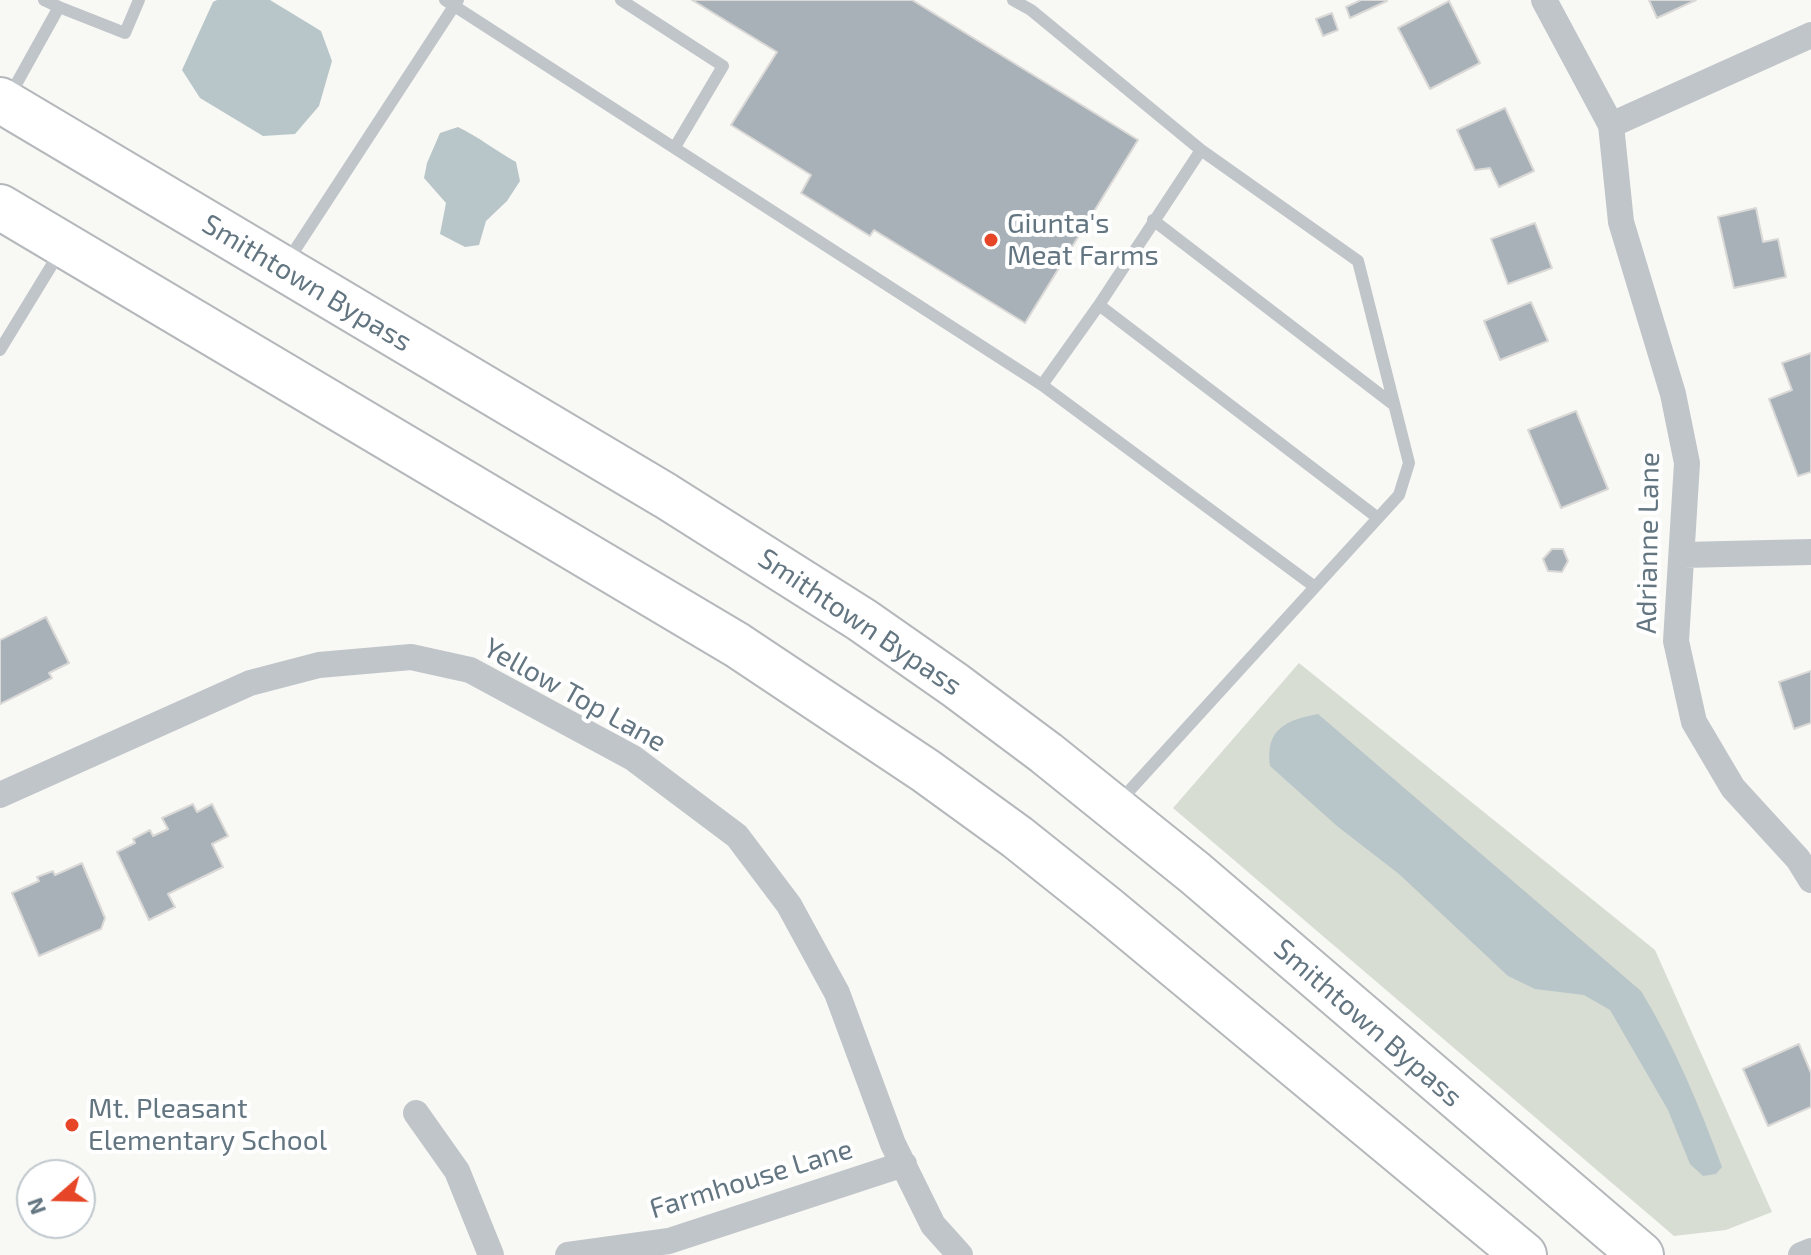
<!DOCTYPE html>
<style>
body{margin:0}
#map{position:relative;width:1811px;height:1255px;overflow:hidden;background:#f8f8f5;font-family:"Exo 2",sans-serif}
canvas{display:block}
.north{position:absolute;left:16px;top:1159px;width:80px;height:80px;box-sizing:border-box;background:#fff;border:2px solid #c0c8cd;border-radius:50%;rotate:250deg;font-size:22px;font-weight:700;line-height:32px;text-align:center;color:#627581}
.north::after{content:'';display:block;margin:auto;width:28px;height:36px;background:#e64627;clip-path:polygon(50% 0,100% 100%,50% 72%,0 100%)}
</style>
<div id="map">
<canvas width="1811" height="1255"></canvas>
<div class="north">N</div>
</div>
<script>
const context = document.querySelector('canvas').getContext('2d');
context.lineJoin = 'round';
function fillPath(path, color) {
  context.fillStyle = color;
  context.fill(path, 'evenodd');
}
function trace(path, color, width, dash) {
  context.strokeStyle = color;
  context.lineWidth = width;
  context.lineCap = dash ? 'butt' : 'round';
  context.setLineDash(dash || []);
  context.stroke(path);
}
function label(font, color, halo, rows, align = 'center') {
  context.font = font + ' "Exo 2",sans-serif';
  context.lineWidth = 8;
  context.setLineDash([]);
  context.textBaseline = 'middle';
  context.strokeStyle = halo;
  context.fillStyle = color;
  for (const [text, x, y, turn = 0] of rows) {
    context.save();
    context.translate(x, y);
    context.rotate((+turn || 0) * Math.PI / 180);
    context.textAlign = isNaN(turn) ? turn : align;
    if (halo) context.strokeText(text, 0, 0);
    context.fillText(text, 0, 0);
    context.restore();
  }
}
fillPath(new Path2D(`
 M1299 663 1655 950 1772 1212 1726 1230 1674 1236 1173 808Z`), '#d8ddd4');
fillPath(new Path2D(`
 M217 0H270L321 31 332 61 319 106 295 134 263 136 200 98 182 70 213 2Z
 M458 127C479 137 496 151 516 162L520 181 507 201 486 221 479 245 465 247 440 234 446 203 424 178 427 163 440 133Z
 M1318 714 1641 991C1674 1045 1700 1107 1722 1167L1716 1174 1703 1176 1690 1164 1668 1110 1610 1010 1584 995 1535 989 1508 976 1399 874 1337 826 1270 766C1265 729 1286 720 1318 714Z`), '#b8c6c9');
const building = new Path2D(`
 M692 0H912L1138 140 1025 323 874 230 870 236 801 193 811 175 731 125 777 52Z
 M1361 0H1387V1L1350 18 1346 7Z
 M1649 0H1696L1657 18Z
 M1449 1 1480 63 1430 89 1398 28Z
 M1332 13 1338 30 1323 36 1316 19Z
 M1505 108 1534 171 1499 187 1490 168 1475 170 1457 130Z
 M1756 208 1763 242 1778 239 1786 277 1734 288 1718 217Z
 M1535 223 1552 268 1508 284 1491 239Z
 M1531 302 1548 341 1500 360 1484 321Z
 M1811 353V472L1798 476 1769 399 1792 390 1782 363Z
 M1576 411 1608 489 1561 508 1528 430Z
 M1552 549H1563L1568 561 1562 572 1548 571 1543 559Z
 M46 617 69 663 49 673 52 678 0 704V640Z
 M1811 671V723L1794 729 1779 682Z
 M193 804 197 812 212 804 228 836 212 844 223 867 168 894 175 907 149 920 117 852 135 843 133 839 150 830 153 836 168 829 162 818Z
 M82 863 105 918 101 929 39 956 12 893 39 881 37 877 53 871 55 875Z
 M1799 1044 1811 1073V1107L1768 1126 1743 1069Z`);
fillPath(building, '#a8b1b7');
trace(building, '#dad9d7', 2);
const highway = new Path2D(`
 M0 100 666 496 862 620 955 685 1046 753 1195 873 1641 1255
 M0 207 737 645 926 771 1017 837 1106 908 1524 1255`);
trace(highway, '#b4b8bb', 48);
trace(new Path2D(`
 M445 0 1042 385 1315 587 1119 802
 M621 0 723 66 675 147
 M1013 0 1031 10 1201 150 1099 305 1042 385
 M59 7 125 33 139 0
 M9 97 59 7 44 0
 M1201 150 1358 261 1409 463 1399 495 1315 587
 M1153 220 1394 405
 M287 262 458 0
 M1099 305 1378 518
 M0 350 61 250`), '#c0c5c9', 12);
trace(new Path2D(`
 M1544 0 1611 125 1621 222 1673 394 1687 463 1676 641 1694 722 1733 788 1798 859 1811 880
 M1611 125 1811 35
 M1683 555 1811 552
 M0 795 250 683 319 665 411 657 470 670 633 758 737 836 789 905 837 993 893 1144 933 1225 960 1255
 M416 1113 457 1171 491 1255
 M568 1255 669 1241 904 1164
 M1801 1255 1811 1251`), '#c0c5c9', 26);
trace(highway, '#fff', 44);
for (const [x, y, r, color] of [
 [991,240,8,"#e64627"],
 [72,1125,8,"#e64627"]
]) {
  const dot = new Path2D();
  dot.arc(x, y, r, 0, 2 * Math.PI);
  context.fillStyle = color;
  context.fill(dot);
  trace(dot, '#fff', 3);
}
label('28px', '#627581', '#fff', [
 ["Giunta's",1007,224],
 ["Meat Farms",1007,256],
 ["Mt. Pleasant",88,1109],
 ["Elementary School",88,1141]
], 'left');
label('28px', '#627581', '#fff', [
 ["Smithtown Bypass",307,283,31],
 ["Adrianne Lane",1648,543,-89],
 ["Smithtown Bypass",860,622,34],
 ["Yellow Top Lane",575,695,29],
 ["Smithtown Bypass",1368,1023,41],
 ["Farmhouse Lane",751,1179,-17]
]);
</script>
